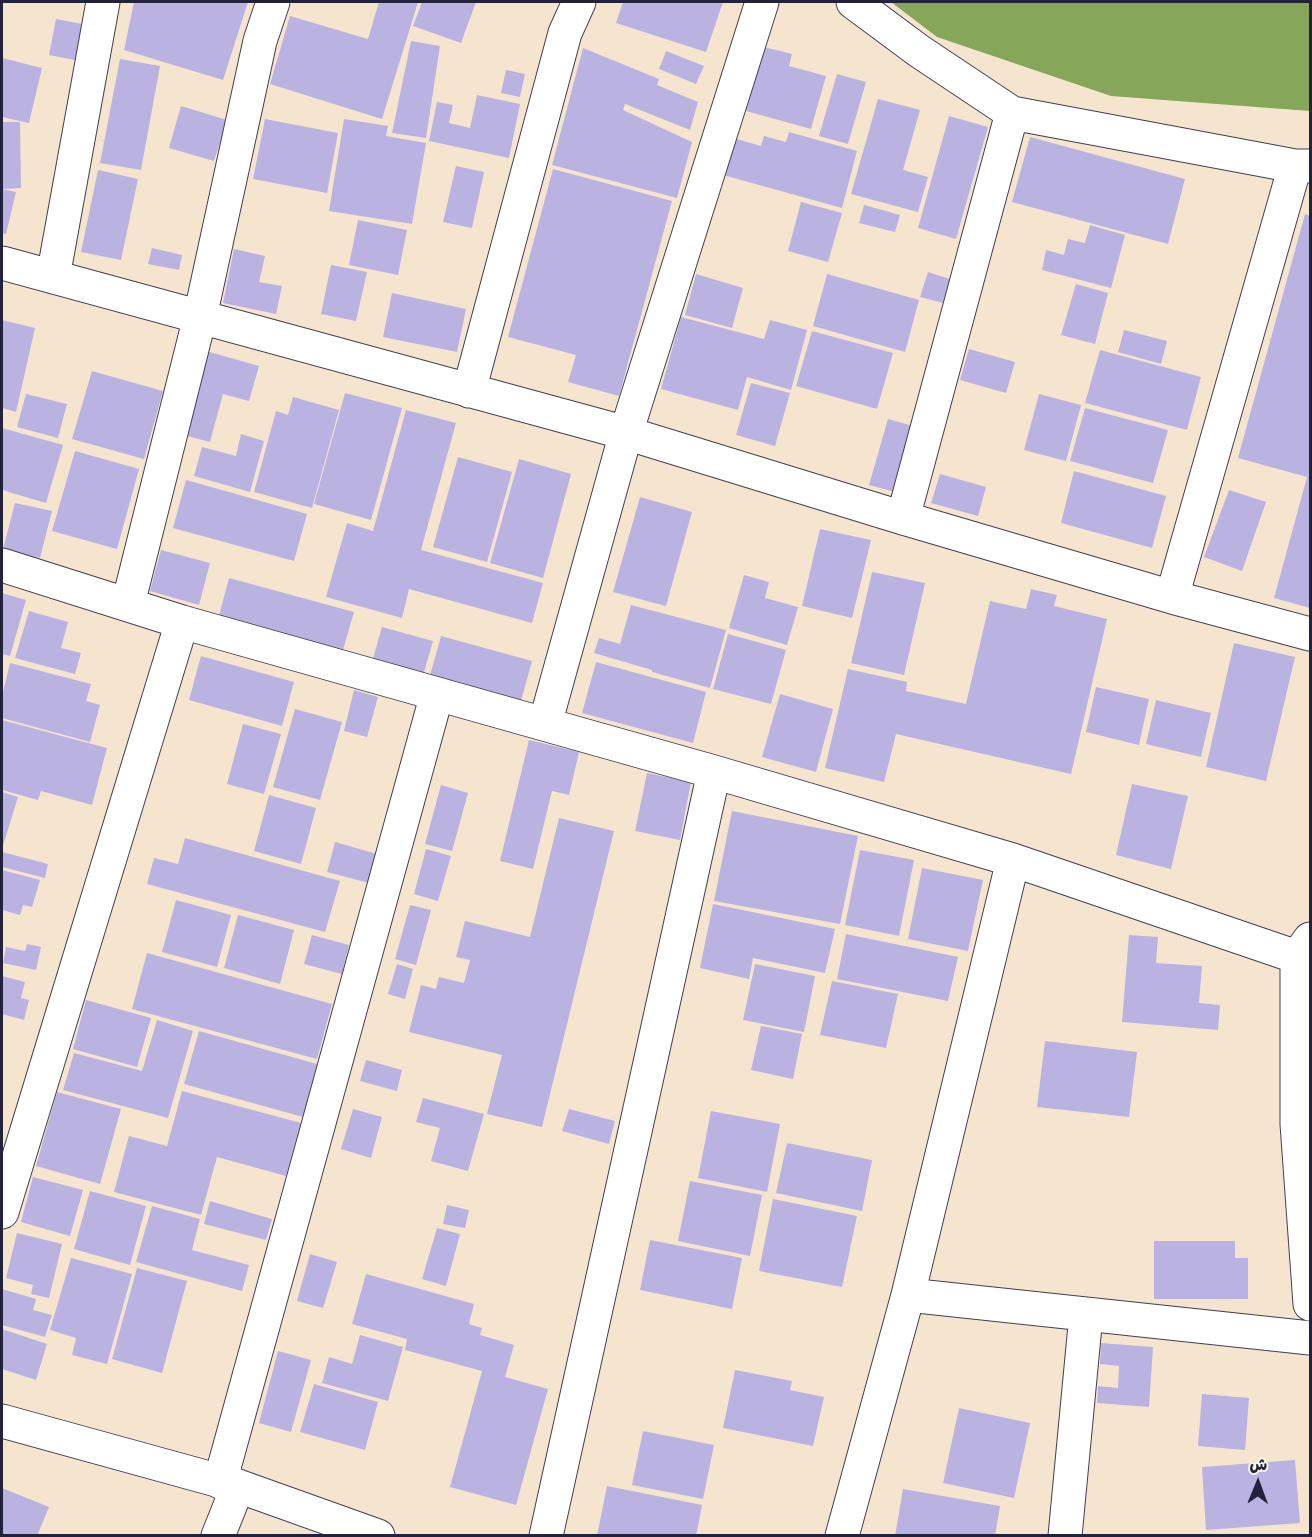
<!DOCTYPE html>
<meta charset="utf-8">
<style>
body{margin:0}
#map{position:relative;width:1312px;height:1537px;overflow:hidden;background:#f5e5cf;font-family:Itim,"Playpen Sans Arabic",sans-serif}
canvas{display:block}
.frame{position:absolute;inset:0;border:3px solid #22223b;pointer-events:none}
.north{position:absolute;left:1228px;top:1453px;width:60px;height:60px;-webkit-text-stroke:4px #f7f3e8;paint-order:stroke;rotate:1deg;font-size:16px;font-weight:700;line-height:24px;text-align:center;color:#22223b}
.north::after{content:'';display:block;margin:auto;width:21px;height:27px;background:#22223b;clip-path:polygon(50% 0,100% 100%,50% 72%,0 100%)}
</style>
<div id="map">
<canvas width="1312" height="1537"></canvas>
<div class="frame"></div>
<div class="north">ش</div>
</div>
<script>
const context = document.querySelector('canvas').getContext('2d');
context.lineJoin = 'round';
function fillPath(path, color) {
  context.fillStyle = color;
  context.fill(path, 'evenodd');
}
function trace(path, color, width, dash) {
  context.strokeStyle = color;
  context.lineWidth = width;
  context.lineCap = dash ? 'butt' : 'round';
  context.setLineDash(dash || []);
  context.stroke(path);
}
fillPath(new Path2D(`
 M891 2H1310V111L1111 96 937 37Z`), '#86a65a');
fillPath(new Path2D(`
 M134 2H248L223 80 124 50Z
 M379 2H418L382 119 270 84 290 16 368 39Z
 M422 2H476L461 43 413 26Z
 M623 2H723L706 52 616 23Z
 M56 19 87 25 80 61 49 55Z
 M411 41 440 46 426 138 392 133Z
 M764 47 792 54 789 66 826 76 811 129 746 111Z
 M583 48 659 79 657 85 698 102 690 130 625 104 623 110 692 142 677 198 552 165Z
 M666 51 704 66 696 84 659 69Z
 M2 58 42 68 29 123 2 117Z
 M120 59 160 66 141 170 100 163Z
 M506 70 525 74 520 97 501 93Z
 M837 74 866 82 848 144 819 136Z
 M477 95 520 104 509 158 429 141 437 102 453 105 449 123 470 128Z
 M878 99 920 110 903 170 928 177 918 212 851 194Z
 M181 106 227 120 214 161 169 148Z
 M949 116 988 127 956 239 918 228Z
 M265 119 338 133 327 193 253 179Z
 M344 119 388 126 386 136 426 143 412 224 329 211Z
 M2 122H20L21 188 2 189Z
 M789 132 857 151 842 208 723 175 733 138 761 146 764 136 786 142Z
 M1030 137 1185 179 1168 244 1012 202Z
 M456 166 484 172 472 228 443 222Z
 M553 169 672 201 619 396 568 382 576 355 508 337Z
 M98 170 138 179 121 260 81 252Z
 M2 189 16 192 6 234 2 233Z
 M801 202 842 213 828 262 788 251Z
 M864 205 900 215 895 232 859 223Z
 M1305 214 1310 216V608L1274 598 1307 477 1238 458Z
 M358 220 407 230 398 275 349 265Z
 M1090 225 1125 235 1111 288 1042 270 1046 250 1064 255 1068 239 1085 243Z
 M152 248 182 255 179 270 148 264Z
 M234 249 265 256 259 282 282 286 276 314 223 303Z
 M331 265 367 272 356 321 321 314Z
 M928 272 950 279 943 303 920 297Z
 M696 274 743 288 732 328 685 315Z
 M827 274 919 300 905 352 813 326Z
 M1076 284 1108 293 1095 344 1061 335Z
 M392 293 466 309 457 352 383 337Z
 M681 317 764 339 770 320 807 330 791 390 747 377 738 410 661 389Z
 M2 320 35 328 16 412 2 408Z
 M1124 330 1167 341 1161 364 1118 352Z
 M812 331 893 353 877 409 796 386Z
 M969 349 1015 362 1006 393 960 380Z
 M1100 350 1201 377 1187 430 1085 403Z
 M206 351 259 366 249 401 223 394 210 442 183 435Z
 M92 371 163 391 144 459 72 439Z
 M751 383 790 393 775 446 736 435Z
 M345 393 402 408 371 520 314 504Z
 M26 394 67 404 58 438 17 427Z
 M1039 394 1081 405 1066 461 1024 450Z
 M293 397 339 410 312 508 254 492 276 411 288 415Z
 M1085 408 1168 430 1153 483 1070 461Z
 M406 410 456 423 421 550 543 583 532 623 409 589 402 618 326 597 347 523 373 531Z
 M888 419 913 426 895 492 869 485Z
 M2 428 63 445 46 503 2 490Z
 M241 434 264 441 250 492 194 476 202 447 236 456Z
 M75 451 139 469 117 549 52 531Z
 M458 457 512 472 487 562 433 547Z
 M519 459 571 474 543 578 490 563Z
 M1074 471 1166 496 1152 548 1061 523Z
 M940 474 986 487 978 516 931 503Z
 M186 480 307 514 294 561 173 528Z
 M1229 490 1266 502 1242 571 1204 557Z
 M640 497 692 512 666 606 613 592Z
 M15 503 52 511 40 558 3 549Z
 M820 529 871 540 852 618 802 606Z
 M161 550 210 563 199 605 150 591Z
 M872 572 925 583 904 675 851 663Z
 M744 575 769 582 765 598 798 607 787 645 729 628Z
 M229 578 354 612 341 657 217 623Z
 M1031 589 1057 595 1054 606 1107 619 1071 774 896 734 884 782 825 768 848 669 907 682 906 691 966 704 990 601 1026 609Z
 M2 593 26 600 10 656 2 654Z
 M631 605 726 630 710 688 652 672V670L594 653 599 638 620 644Z
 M29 611 68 622 61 648 81 653 75 674 15 658Z
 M382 627 433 641 423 676 372 662Z
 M728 634 786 650 771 704 713 689Z
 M441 636 532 661 520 705 429 679Z
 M1234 643 1295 657 1266 781 1206 767Z
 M201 656 294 682 282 726 189 700Z
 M596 662 706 692 693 743 582 713Z
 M10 663 91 684 86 701 100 705 90 742 2 718V696Z
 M1096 687 1149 699 1139 745 1086 732Z
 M354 690 378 697 367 737 344 731Z
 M780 694 833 709 816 772 762 757Z
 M1156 700 1211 713 1201 757 1146 744Z
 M295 709 342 722 320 800 273 787Z
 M2 720 107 748 92 805 41 791 38 800 2 790Z
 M243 724 281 734 264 794 227 784Z
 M529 740 579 752 569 795 552 791 533 869 500 861Z
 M647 773 691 782 680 840 635 831Z
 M1132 784 1188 796 1171 869 1116 855Z
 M441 785 468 793 452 851 425 844Z
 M2 792 18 797 2 849Z
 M269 795 316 808 301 864 254 851Z
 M732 811 858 836 840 924 714 901Z
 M559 818 614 831 542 1127 487 1114 502 1055 409 1032 421 985 436 989 439 977 464 983 470 960 456 957 465 921 530 937Z
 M185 838 340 881 325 932 147 884 154 858 178 864Z
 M335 842 377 854 369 883 327 872Z
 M426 849 451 856 438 901 414 894Z
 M860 850 914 860 899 936 845 925Z
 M2 852 48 864 45 878 2 867Z
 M922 868 983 880 968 951 908 939Z
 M2 870 40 880 32 907 23 905 20 915 2 910Z
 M176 900 231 915 217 967 162 952Z
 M713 904 835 929 825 973 753 958 749 979 700 968Z
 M410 905 431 910 416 965 395 959Z
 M238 915 294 930 280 984 224 968Z
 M846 934 958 957 948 1001 837 979Z
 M312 935 349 945 342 974 304 964Z
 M1129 935 1158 937 1156 963 1202 966 1199 1003 1220 1005 1218 1030 1122 1022Z
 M27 944 41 947 36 970 3 963 6 947 25 951Z
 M147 953 332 1004 317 1059 132 1009Z
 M397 964 413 969 405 999 388 994Z
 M755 964 815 976 804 1032 743 1020Z
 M2 976 25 982 21 998 29 1000 24 1020 2 1014Z
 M832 981 898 994 886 1048 820 1035Z
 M86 1000 151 1018 137 1067 73 1049Z
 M157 1020 193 1031 168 1118 63 1090 74 1053 142 1071Z
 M761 1026 802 1034 793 1079 751 1070Z
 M199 1031 317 1064 303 1117 184 1084Z
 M1045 1041 1137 1052 1129 1117 1037 1107Z
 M366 1060 402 1070 397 1091 360 1081Z
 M182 1091 301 1123 286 1176 217 1157 201 1215 114 1192 129 1136 167 1146Z
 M57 1092 121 1109 100 1184 36 1166Z
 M423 1098 484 1114 468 1171 431 1161 440 1128 416 1122Z
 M353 1109 382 1117 371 1158 341 1149Z
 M569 1109 615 1121 609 1144 562 1131Z
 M711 1111 780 1124 767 1192 698 1178Z
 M787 1143 872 1160 862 1211 776 1193Z
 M33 1177 83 1190 70 1236 21 1222Z
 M690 1181 762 1195 750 1256 678 1241Z
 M90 1191 146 1206 130 1265 74 1249Z
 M773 1199 857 1216 842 1287 759 1271Z
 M210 1201 272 1219 266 1240 204 1224Z
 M447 1205 469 1210 465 1228 443 1224Z
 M152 1206 200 1219 192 1250 249 1265 242 1291 136 1262Z
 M437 1228 460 1234 446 1286 422 1279Z
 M17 1233 62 1244 49 1298 31 1294 33 1285 6 1278Z
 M650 1240 742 1258 732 1309 640 1290Z
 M1154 1241H1235V1258H1248V1299H1154Z
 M310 1254 337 1262 323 1308 297 1301Z
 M71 1258 132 1274 107 1364 72 1355 76 1338 50 1330Z
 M137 1268 187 1281 162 1373 112 1359Z
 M366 1274 474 1304 469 1324 482 1328 480 1335 514 1345 505 1377 548 1389 516 1505 450 1487 482 1371 405 1350 407 1339 352 1324Z
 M2 1289 36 1299 33 1310 52 1315 45 1337 2 1325Z
 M2 1329 47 1344 36 1380 2 1369Z
 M360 1335 403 1347 388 1401 322 1383 329 1357 352 1364Z
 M1101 1343 1153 1347 1149 1407 1097 1403 1098 1386 1118 1388 1119 1366 1100 1364Z
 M278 1351 311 1360 291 1432 259 1423Z
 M735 1370 792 1381 790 1390 824 1397 813 1446 723 1428Z
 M314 1384 378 1402 365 1450 300 1432Z
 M1202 1394 1249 1398 1245 1450 1198 1446Z
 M959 1408 1030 1423 1014 1498 943 1483Z
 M643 1431 714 1445 703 1499 632 1485Z
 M1295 1460 1300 1523 1206 1530 1202 1467Z
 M607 1486 702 1505 696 1536H597Z
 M2 1488 49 1507 37 1536H2Z
 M903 1489 1000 1506 995 1536H895Z`), '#bab3e2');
const minor = new Path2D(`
 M853 2 919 51 1012 113 1295 166H1310
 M2 263 626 433 903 518 1172 597 1310 634
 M53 277 103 2
 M469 391 565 33 579 2
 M903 518 1012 113
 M2 565 182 622 714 772 1013 860 1297 957 1310 939
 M1172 597 1295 166
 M128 604 200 317 260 41 273 2
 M545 724 626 433 762 2
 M1297 957V1124L1310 1304
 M2 1212 182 622
 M908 1295 1310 1338
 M220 1482 437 694
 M218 1536 238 1486
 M546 1536 714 772
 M842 1536 908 1295 1013 860
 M1065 1536 1086 1315`);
const tertiary = new Path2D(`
 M2 1421 238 1486 378 1536`);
trace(minor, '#423f51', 35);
trace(tertiary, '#423f51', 35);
trace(minor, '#fff', 33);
trace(tertiary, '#fff', 33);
</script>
